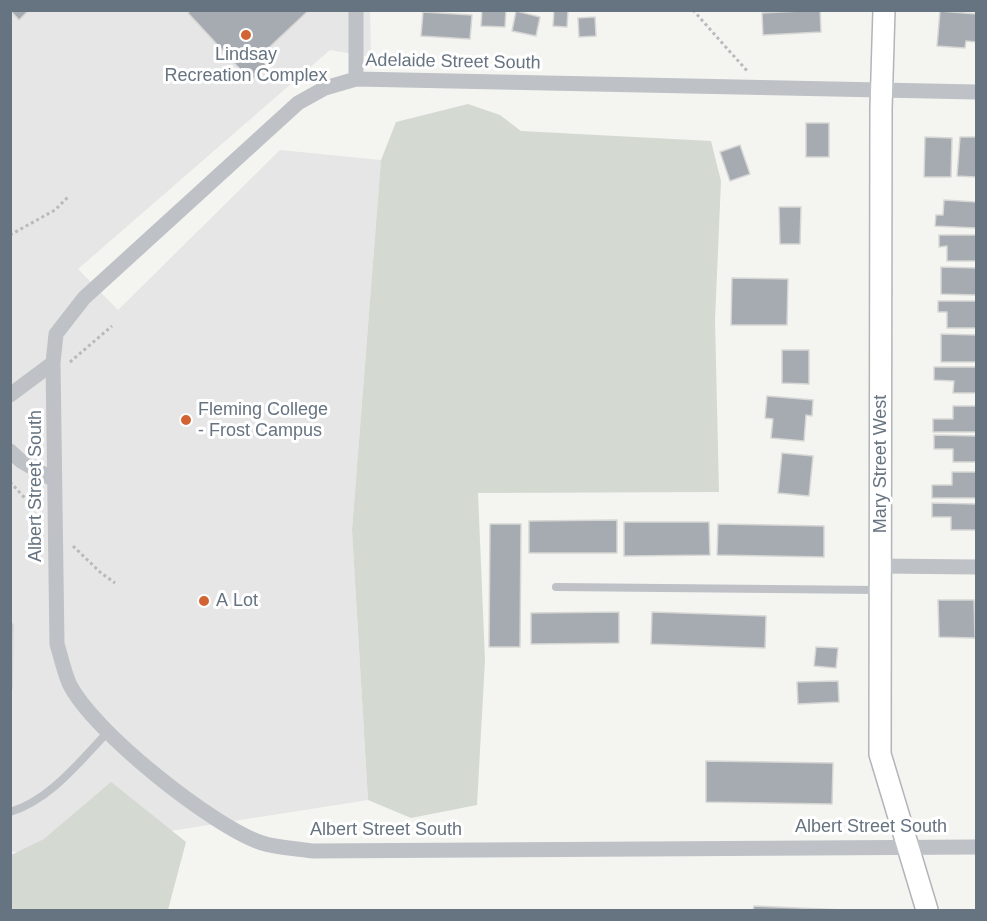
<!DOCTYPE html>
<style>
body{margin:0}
#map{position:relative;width:987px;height:921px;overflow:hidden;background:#f4f5f1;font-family:Arial,sans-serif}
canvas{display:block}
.frame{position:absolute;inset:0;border:12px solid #667380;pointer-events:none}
</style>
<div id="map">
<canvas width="987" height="921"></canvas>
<div class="frame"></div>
</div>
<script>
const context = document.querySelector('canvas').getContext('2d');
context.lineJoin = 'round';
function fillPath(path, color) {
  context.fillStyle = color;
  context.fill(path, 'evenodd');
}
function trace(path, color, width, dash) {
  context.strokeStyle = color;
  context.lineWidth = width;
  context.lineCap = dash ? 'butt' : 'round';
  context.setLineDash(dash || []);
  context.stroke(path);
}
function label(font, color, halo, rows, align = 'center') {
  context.font = font + ' Arial,sans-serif';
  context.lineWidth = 6;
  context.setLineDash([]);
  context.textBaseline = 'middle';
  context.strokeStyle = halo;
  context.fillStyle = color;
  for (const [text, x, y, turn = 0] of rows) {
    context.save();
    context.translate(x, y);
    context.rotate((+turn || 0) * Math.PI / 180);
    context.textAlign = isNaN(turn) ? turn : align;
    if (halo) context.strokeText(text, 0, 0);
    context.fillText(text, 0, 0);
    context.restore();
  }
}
fillPath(new Path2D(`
 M11 11H370L371 57 330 50 78 269 118 310 280 150 381 160 352 530 368 800 49 850 11 852Z`), '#e5e6e5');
fillPath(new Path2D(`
 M468 104 500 115 521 131 711 141 721 181 715 320 719 492 478 493 485 660 477 805 411 818 368 800 352 530 381 160 396 122Z
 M111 782 186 842 168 910H11V855L44 839Z`), '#d4d9d1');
const building = new Path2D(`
 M10 10H29L19 20Z
 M191 10H309L259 57 267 66 251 81 188 13Z
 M482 10H506L505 27 481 26Z
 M554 10H568L567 27 553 26Z
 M820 10 821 32 763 35 762 13Z
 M516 11 540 17 536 36 512 31Z
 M940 11 976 14V42L966 41 965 48 937 46Z
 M423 12 472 15 470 39 421 36Z
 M595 17 596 36 579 37 578 18Z
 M806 123H829V157H806Z
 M925 137 952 138 951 177H924Z
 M960 137H976V177L957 176Z
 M740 145 750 174 730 181 720 152Z
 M944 200 976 202V228L935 226 936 215H943Z
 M779 207H801L800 244H780Z
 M939 235H976V261H947V246L939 247Z
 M941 267 976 268V295L941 294Z
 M732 278 788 279 787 325H731Z
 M938 301H976V328H947V312H938Z
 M941 334 976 335V362H941Z
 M782 350H809V384L782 383Z
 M934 367H976V393H953L954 381 934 380Z
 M767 396 813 400 812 416 806 415 804 441 771 438 773 419 765 418Z
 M953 406H976V432H933V419H953Z
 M934 435 976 436V462H953V449H934Z
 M782 453 813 456 809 496 778 493Z
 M952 472H976V498H932V485H952Z
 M932 503 976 504V530H951V517H932Z
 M617 520V553H529V521Z
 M624 522H709L710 555 624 556Z
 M490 524H521L520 647H489Z
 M718 524 824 526V557L717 555Z
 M938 600H974L975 638 939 637Z
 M619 612V643L531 644V613Z
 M652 612 766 616 765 648 651 644Z
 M10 624H13L12 689H10Z
 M816 647 838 648 836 668 814 666Z
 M838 681 839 702 798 704 797 682Z
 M706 761 833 763 832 804 706 802Z
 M754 906 844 910H753Z`);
fillPath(building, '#a5abb1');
trace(building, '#d6d6d4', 1.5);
const secondary = new Path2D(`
 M884 10 881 109 880 754 927 910`);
trace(secondary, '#b1b5b9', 24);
trace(new Path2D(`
 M693 10 748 72
 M10 235 55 210 68 197
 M70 362 112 326
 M10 482 38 512
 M73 546 101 573 115 583`), '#b8babd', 3, [3, 3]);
trace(new Path2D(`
 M556 587 878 590
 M10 812C50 800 79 762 107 733`), '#bec1c5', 8);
trace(new Path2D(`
 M356 79V10
 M976 92 356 79 325 88 298 103 84 298 56 334 53 363 57 644C61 657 64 671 69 683 91 730 213 827 262 843 277 848 296 848 312 851L976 847
 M10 395 53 363
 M10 451 21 461 54 480
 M881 566 976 567`), '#bec1c5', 15);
trace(secondary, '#fff', 21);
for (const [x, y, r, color] of [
 [246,35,6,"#d26434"],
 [186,420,6,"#d26434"],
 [204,601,6,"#d26434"]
]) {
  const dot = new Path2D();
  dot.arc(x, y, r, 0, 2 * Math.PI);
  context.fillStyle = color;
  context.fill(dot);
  trace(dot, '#fff', 2);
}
label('18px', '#667380', '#fff', [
 ["Lindsay",246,55,"center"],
 ["Recreation Complex",246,76,"center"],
 ["Fleming College",198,410],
 ["- Frost Campus",198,431],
 ["A Lot",216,601]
], 'left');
label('18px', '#667380', '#fff', [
 ["Adelaide Street South",453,62,1],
 ["Mary Street West",881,464,-90],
 ["Albert Street South",36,486,-90],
 ["Albert Street South",871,827],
 ["Albert Street South",386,830]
]);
</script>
